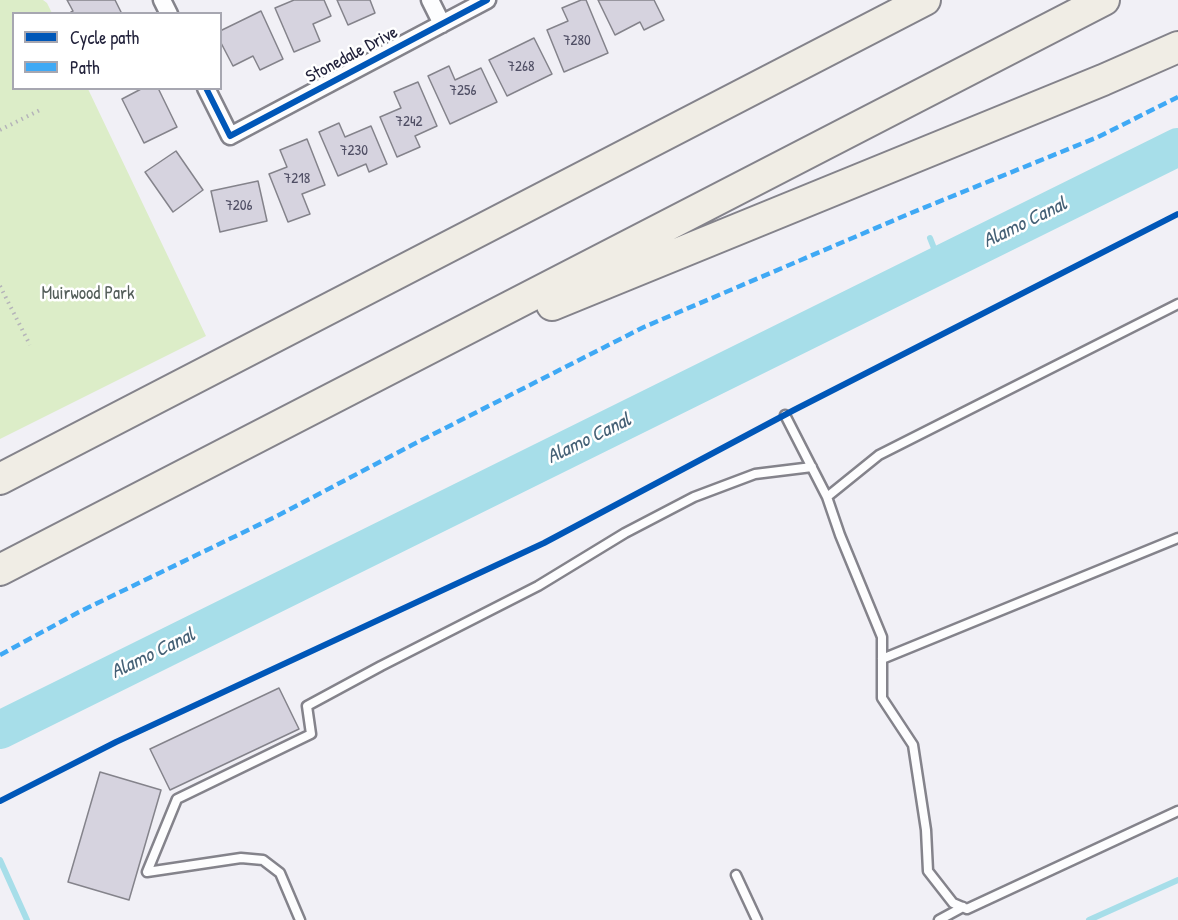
<!DOCTYPE html>
<style>
body{margin:0}
#map{position:relative;width:1178px;height:920px;overflow:hidden;background:#f1f0f6;font-family:"Patrick Hand",sans-serif}
canvas{display:block}
.legend{position:absolute;left:12px;top:12px;width:210px;height:78px;box-sizing:border-box;background:#fff;border:2px solid #a7a7b1;margin:0;padding:8px 10px;list-style:none;font-size:18px;color:#22223b}
.legend li{display:flex;align-items:center;gap:12px;height:30px}
.legend b{width:30px;border:2px solid #a7a7b1}
</style>
<div id="map">
<canvas width="1178" height="920"></canvas>
<ul class="legend">
<li><b style="height:8px;background:#0057b8"></b>Cycle path</li>
<li><b style="height:8px;background:#3fa9f5"></b>Path</li>
</ul>
</div>
<script>
const context = document.querySelector('canvas').getContext('2d');
context.lineJoin = 'round';
function fillPath(path, color) {
  context.fillStyle = color;
  context.fill(path, 'evenodd');
}
function trace(path, color, width, dash) {
  context.strokeStyle = color;
  context.lineWidth = width;
  context.lineCap = dash ? 'butt' : 'round';
  context.setLineDash(dash || []);
  context.stroke(path);
}
function label(font, color, halo, rows, align = 'center') {
  context.font = font + ' "Patrick Hand",sans-serif';
  context.lineWidth = 5;
  context.setLineDash([]);
  context.textBaseline = 'middle';
  context.strokeStyle = halo;
  context.fillStyle = color;
  for (const [text, x, y, turn = 0] of rows) {
    context.save();
    context.translate(x, y);
    context.rotate((+turn || 0) * Math.PI / 180);
    context.textAlign = isNaN(turn) ? turn : align;
    if (halo) context.strokeText(text, 0, 0);
    context.fillText(text, 0, 0);
    context.restore();
  }
}
fillPath(new Path2D(`
 M0 0H43L47 3 52 13 14 14V88L88 89 206 336 0 439Z`), '#dcedc8');
trace(new Path2D(`
 M930 238 941 266
 M0 860 27 920
 M1089 920 1178 880`), '#a7dee9', 6);
trace(new Path2D(`
 M0 730 1178 147`), '#a7dee9', 38);
const building = new Path2D(`
 M67 0H115L122 14H68L73 11Z
 M294 0H324L331 16 313 24 320 41 294 52 275 8Z
 M337 0H370L375 13 348 25Z
 M581 0H586L608 53 564 72 547 30 568 21 562 8Z
 M598 0H654L664 20 644 30 640 22 615 35Z
 M261 11 283 59 260 70 253 56 233 66 220 41V31Z
 M534 38 552 74 507 96 489 60Z
 M449 66 455 80 481 68 497 102 450 124 428 76Z
 M418 82 437 126 415 136 420 147 397 157 380 117 401 108 394 92Z
 M143 88H158L177 127 144 143 122 99Z
 M339 123 345 137 371 126 387 164 369 172 366 164 338 176 319 132Z
 M307 139 325 185 302 194 310 214 288 222 269 174 287 167 280 150Z
 M176 151 203 190 173 212 145 172Z
 M258 181 267 221 220 232 211 191Z
 M279 688 299 729 170 790 150 749Z
 M100 772 161 790 129 900 68 882Z`);
fillPath(building, '#d6d3df');
trace(building, '#84838b', 1.5);
const lane = new Path2D(`
 M1178 304 879 455 827 497 840 535 882 637V698L913 745 926 830 928 871 953 903 967 909 1178 811
 M785 415 827 497
 M882 659 1178 538
 M736 875 757 920
 M300 920 280 873 263 860 241 858 147 872 177 799 311 734 307 706 381 666 538 586 625 533 694 497 755 474 812 467
 M939 920 963 907`);
const street = new Path2D(`
 M162 0 169 14
 M430 0 442 24
 M206 88 230 136 487 0`);
const highway = new Path2D(`
 M552 305 1103 80 1178 47
 M0 479 925 0
 M0 570 1104 0`);
trace(lane, '#84838b', 13);
trace(street, '#84838b', 21);
trace(highway, '#84838b', 34);
trace(new Path2D(`
 M0 130 40 110
 M0 286 30 345`), '#b5b4b9', 4, [1.5, 4.5]);
trace(lane, '#fdfdfe', 8);
trace(street, '#fdfdfe', 16);
trace(highway, '#f0ede5', 30);
trace(new Path2D(`
 M0 655 79 612 277 516 412 445 644 327 911 213 1098 137 1178 97`), '#3fa9f5', 4.5, [9, 4.5]);
trace(new Path2D(`
 M206 88 230 136 487 0
 M0 801 116 742 544 543 794 410 1178 214`), '#0057b8', 6);
label('15px', '#4f4e64', null, [
 ["7280",577,41],
 ["7268",521,67],
 ["7256",463,91],
 ["7242",409,122],
 ["7230",354,151],
 ["7218",297,179],
 ["7206",239,206]
]);
label('18px', '#22223b', '#fff', [
 ["Stonedale Drive",352,55,-28]
]);
label('18px', '#545e5a', '#fff', [
 ["Muirwood Park",88,294]
]);
label('italic 20px', '#456176', '#fff', [
 ["Alamo Canal",1025,223,-26],
 ["Alamo Canal",589,439,-26],
 ["Alamo Canal",153,654,-26]
]);
</script>
